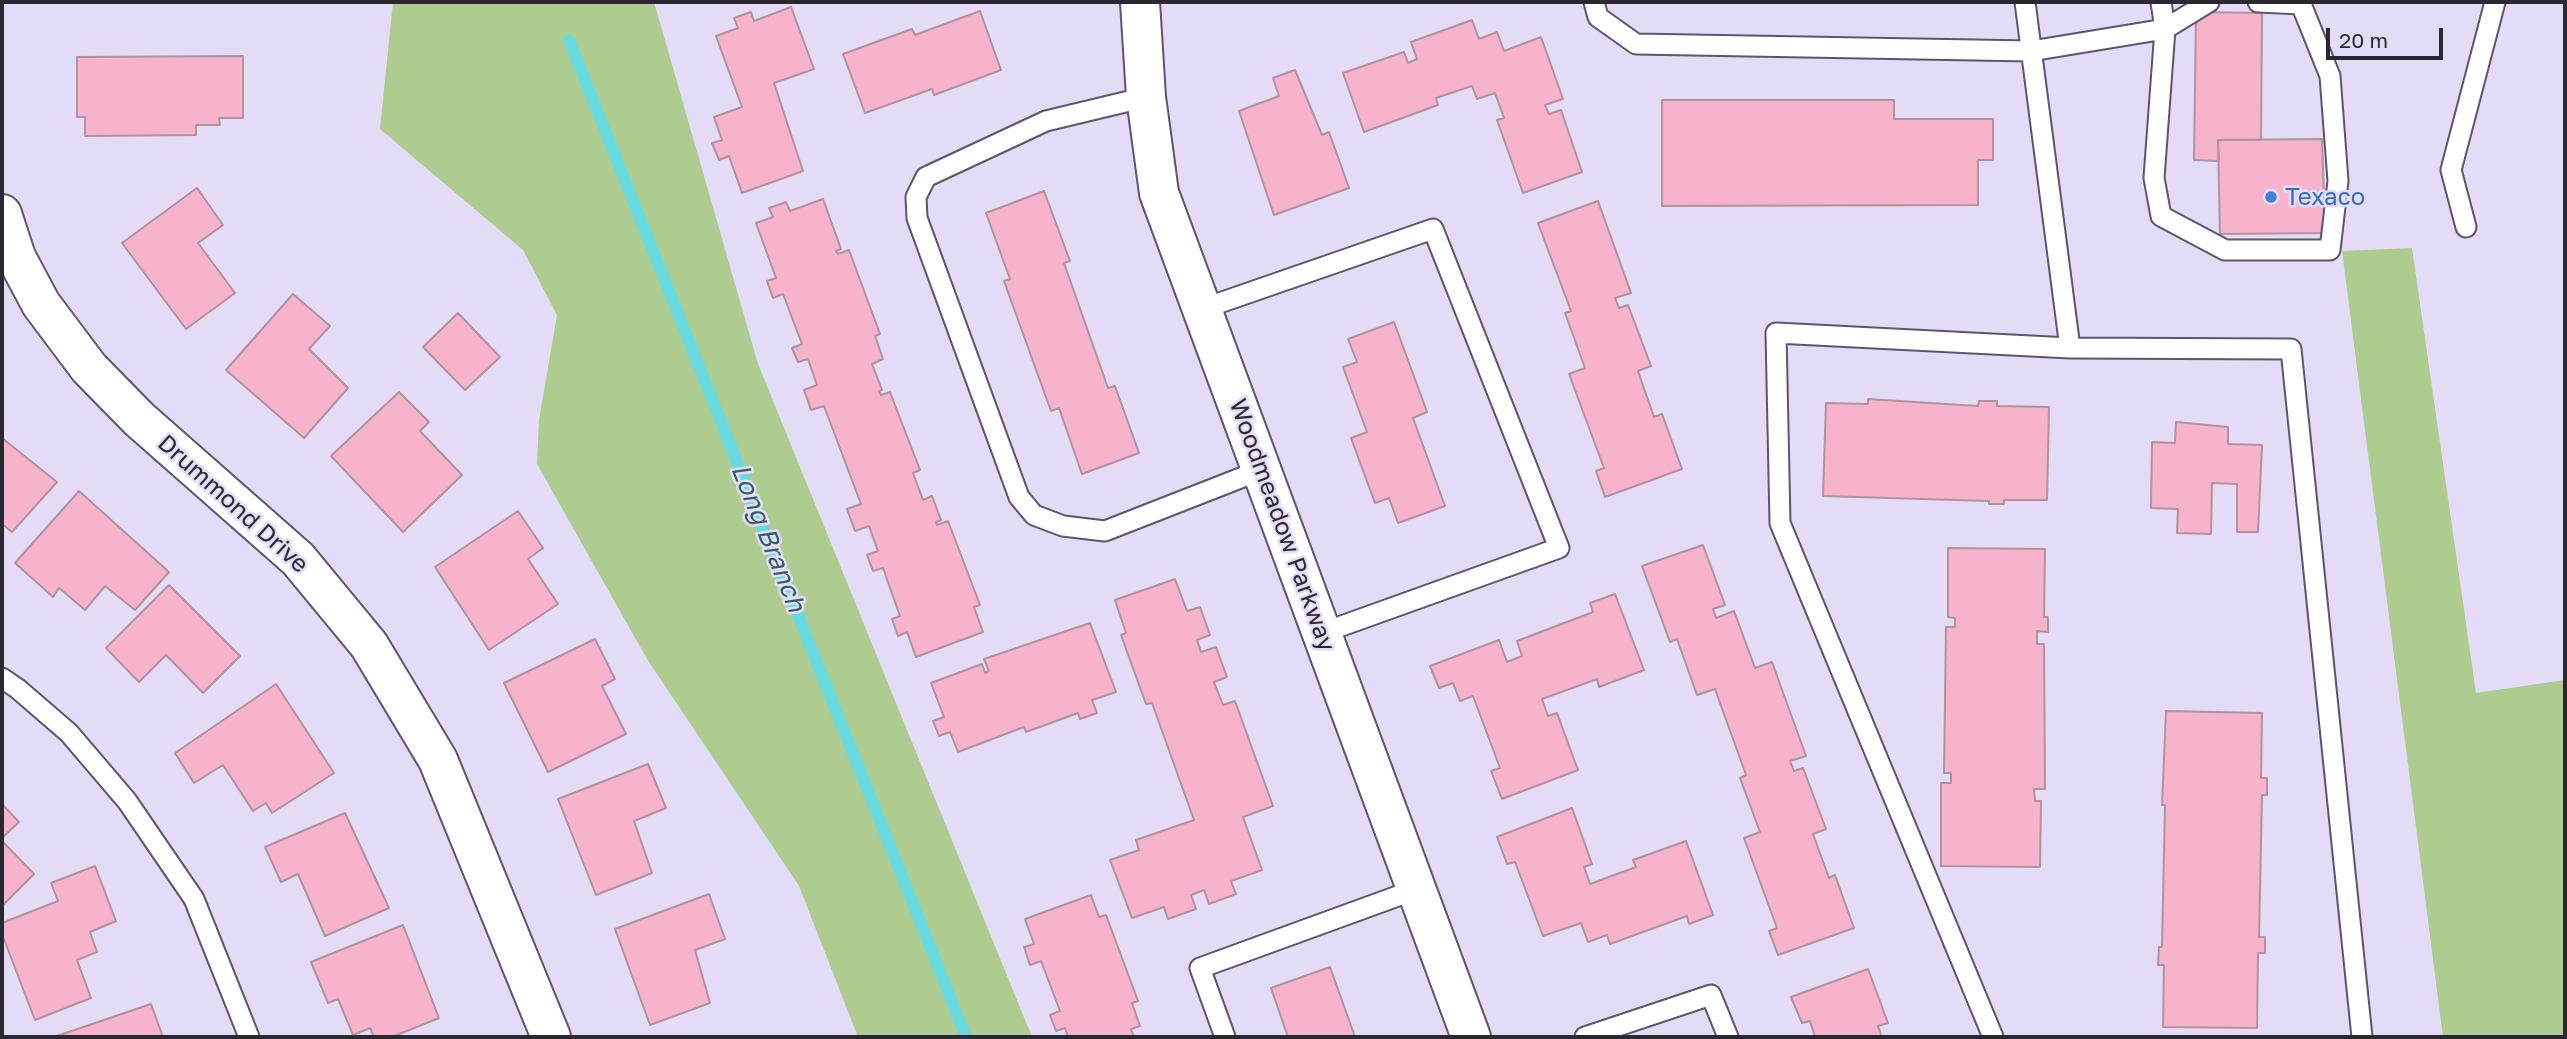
<!DOCTYPE html>
<style>
body{margin:0}
#map{position:relative;width:2567px;height:1039px;overflow:hidden;background:#e4dbf6;font-family:"Golos Text",sans-serif}
canvas{display:block}
.frame{position:absolute;inset:0;border:4px solid #2b2832;pointer-events:none}
.scale{position:absolute;left:2326px;top:28px;width:117px;height:32px;box-sizing:border-box;border:4px solid #2b2832;border-top:0;padding-left:9px;font-size:21px;line-height:24px;white-space:nowrap;color:#2b2832;-webkit-text-stroke:5px #e4dbf6;paint-order:stroke}
</style>
<div id="map">
<canvas width="2567" height="1039"></canvas>
<div class="frame"></div>
<div class="scale">20 m</div>
</div>
<script>
const context = document.querySelector('canvas').getContext('2d');
context.lineJoin = 'round';
function fillPath(path, color) {
  context.fillStyle = color;
  context.fill(path, 'evenodd');
}
function trace(path, color, width, dash) {
  context.strokeStyle = color;
  context.lineWidth = width;
  context.lineCap = dash ? 'butt' : 'round';
  context.setLineDash(dash || []);
  context.stroke(path);
}
function label(font, color, halo, rows, align = 'center') {
  context.font = font + ' "Golos Text",sans-serif';
  context.lineWidth = 5;
  context.setLineDash([]);
  context.textBaseline = 'middle';
  context.strokeStyle = halo;
  context.fillStyle = color;
  for (const [text, x, y, turn = 0] of rows) {
    context.save();
    context.translate(x, y);
    context.rotate((+turn || 0) * Math.PI / 180);
    context.textAlign = isNaN(turn) ? turn : align;
    if (halo) context.strokeText(text, 0, 0);
    context.fillText(text, 0, 0);
    context.restore();
  }
}
fillPath(new Path2D(`
 M393 2H654L758 364 1032 1037H858L799 886 647 659 537 464 539 420 557 315 523 250 380 129Z
 M2412 248 2476 693 2565 680V1037H2443L2342 251Z`), '#aecc90');
trace(new Path2D(`
 M569 40 966 1037`), '#68dbe1', 12);
const building = new Path2D(`
 M791 7 814 69 774 83 803 171 742 193 729 156 719 160 712 143 722 140 714 117 742 107 716 36 738 28 734 18 751 12 754 21Z
 M980 11 1001 70 934 95 932 89 865 113 843 54 912 29 915 35Z
 M2196 12 2262 13 2261 140H2218L2219 161 2194 160Z
 M1472 20 1479 39 1497 32 1504 51 1541 37 1563 99 1545 105 1549 114 1561 110 1582 172 1523 193 1497 120 1504 118 1495 93 1477 99 1472 86 1436 98 1438 105 1364 132 1343 73 1404 52 1408 63 1417 59 1411 42Z
 M243 56V118H219L220 125H196V135L85 136V117H77V57Z
 M1295 70 1322 135 1329 132 1349 188 1274 215 1239 111 1279 96 1273 78Z
 M1662 100H1894V119H1993V160H1978V205L1662 206Z
 M2322 139 2325 233 2220 234 2218 140Z
 M197 188 223 225 198 243 235 293 186 329 122 243Z
 M1044 191 1070 261 1064 263 1108 388 1115 386 1139 453 1082 474 1059 408 1051 411 1004 281 1010 279 986 213Z
 M823 199 841 249 836 251 838 254 849 250 880 334 875 336 883 359 872 364 882 390 879 391 881 395 890 392 920 470 913 473 923 500 932 496 941 520 936 522 937 525 948 521 980 605 974 607 983 632 916 657 907 632 898 636 892 619 900 616 883 568 873 571 867 555 878 551 869 526 855 531 847 509 861 504 824 406 811 410 804 390 817 385 808 359 798 362 792 348 802 344 783 294 773 298 767 281 776 278 756 223 773 217 769 208 786 202 790 211Z
 M1598 201 1631 293 1615 298 1619 308 1628 305 1651 366 1638 371 1654 417 1662 414 1682 469 1605 497 1596 471 1604 468 1569 374 1585 368 1565 313 1571 311 1538 223Z
 M293 294 330 326 309 349 348 388 304 438 226 370Z
 M458 313 500 357 465 390 423 347Z
 M1394 322 1427 412 1413 418 1445 506 1398 523 1389 498 1375 503 1351 438 1367 432 1343 367 1357 362 1348 339Z
 M399 392 429 422 420 431 462 475 403 532 331 456Z
 M1868 399 1978 406 1979 401H1997V406L2049 407 2047 500H2004V504H1989V501L1823 496 1826 403 1868 404Z
 M2176 422 2228 427V444L2262 445 2258 532H2237V484L2212 483 2211 534 2177 533 2178 509 2151 508 2152 442 2175 443Z
 M2 438 57 482 12 532 2 524Z
 M79 491 169 572 135 610 105 586 85 610 59 588 53 597 15 563Z
 M518 511 543 548 528 559 558 604 489 650 435 567Z
 M1703 545 1725 605 1713 609 1716 618 1734 611 1755 668 1772 662 1806 756 1790 761 1794 771 1803 768 1826 829 1813 834 1829 878 1835 875 1854 928 1778 955 1769 931 1777 928 1744 838 1760 832 1740 778 1746 775 1715 689 1697 695 1677 639 1670 642 1642 566Z
 M1948 548 2045 549 2044 617H2048V632L2037 631V644H2044L2045 789H2034L2035 801H2041L2040 867 1941 866V783H1951V773H1944L1946 627H1955V618L1948 617Z
 M1175 579 1187 611 1200 607 1210 635 1197 640 1201 652 1216 647 1227 677 1214 682 1223 705 1235 701 1273 806 1243 817 1262 870 1231 881 1236 894 1209 904 1204 890 1191 895 1196 909 1168 919 1164 907 1132 918 1110 860 1139 850 1136 840 1194 820 1152 703 1146 704 1121 635 1126 633 1115 600Z
 M169 585 240 656 203 693 166 655 139 682 106 648Z
 M1615 594 1644 670 1599 687 1597 679 1542 699 1548 716 1557 713 1578 770 1502 799 1491 771 1500 768 1473 696 1460 701 1453 683 1439 688 1430 666 1499 640 1507 662 1522 656 1517 641 1593 612 1590 603Z
 M1090 623 1116 692 1092 700 1097 713 1080 719 1078 713 1026 732 1024 727 958 752 950 732 939 736 933 721 944 717 931 683 982 664 985 673 989 671 984 659Z
 M595 639 615 679 602 686 626 734 548 772 504 683Z
 M276 684 334 773 272 813 266 803 253 811 223 765 194 783 175 753Z
 M2166 711 2262 713 2261 778H2267V795H2262L2259 937H2265V953H2258L2257 1028 2163 1027 2164 965H2158L2159 947H2162L2165 805H2162Z
 M648 764 666 808 634 821 652 873 596 895 558 799Z
 M2 804 19 822 2 838Z
 M1572 808 1592 864 1584 867 1590 884 1636 867 1633 860 1686 841 1713 915 1689 924 1687 916 1610 944 1607 935 1588 942 1581 923 1543 936 1515 862 1507 864 1497 837Z
 M345 813 389 908 325 936 298 874 281 882 265 847Z
 M2 841 34 874 2 906Z
 M95 866 116 921 90 932 97 952 77 960 91 998 35 1020 2 934V923L58 901 51 883Z
 M709 894 725 939 695 950 710 1003 650 1025 615 929Z
 M1091 895 1099 917 1106 915 1138 1001 1132 1003 1140 1026 1131 1029 1134 1037H1068L1065 1028 1056 1031 1050 1015 1060 1011 1041 961 1030 965 1024 947 1034 944 1025 919Z
 M403 925 439 1018 392 1037H374L370 1028 353 1035 338 999 328 1003 311 962Z
 M1330 967 1355 1037H1288L1271 988Z
 M1868 969 1888 1023 1878 1026 1882 1037H1815L1810 1021 1802 1023 1791 997Z
 M151 1004 163 1037H54Z`);
fillPath(building, '#f6b3cb');
trace(building, '#b1939d', 2);
const lane = new Path2D(`
 M1594 2 1598 17 1636 44 2031 51 2165 29 2209 2
 M2025 2 2070 348
 M2161 2 2165 29 2154 178 2161 216 2225 250H2330L2338 181 2330 76 2301 4
 M2258 2 2301 4V2
 M1146 97 1046 121 926 177 916 197 917 218 1019 497 1034 515 1063 526 1105 531 1261 470
 M2466 227 2451 170 2495 2
 M1202 309 1433 229 1559 548 1322 633
 M2 678 18 689 69 733 127 801 194 899 249 1037
 M1225 1037 1200 968 1417 889
 M1585 1037 1711 995 1728 1037
 M1993 1037 1780 523 1776 333 2070 348 2291 349 2362 1037`);
const street = new Path2D(`
 M1140 2 1146 97 1159 193 1471 1037
 M2 214 16 257 41 304 89 368 139 419 298 559 369 645 438 760 551 1037`);
trace(lane, '#5d556d', 23);
trace(street, '#5d556d', 42);
trace(lane, '#fff', 19);
trace(street, '#fff', 38);
for (const [x, y, r, color] of [
 [2271,197,7,"#3f7fe0"]
]) {
  const dot = new Path2D();
  dot.arc(x, y, r, 0, 2 * Math.PI);
  context.fillStyle = color;
  context.fill(dot);
  trace(dot, '#e4dbf6', 2.5);
}
label('24px', '#366cbe', '#e4dbf6', [
 ["Texaco",2285,197]
], 'left');
label('24px', '#2b2832', '#e4dbf6', [
 ["Drummond Drive",233,504,42],
 ["Woodmeadow Parkway",1282,525,70]
]);
label('italic 26px', '#2f6163', '#e4dbf6', [
 ["Long Branch",768,538,68]
]);
</script>
